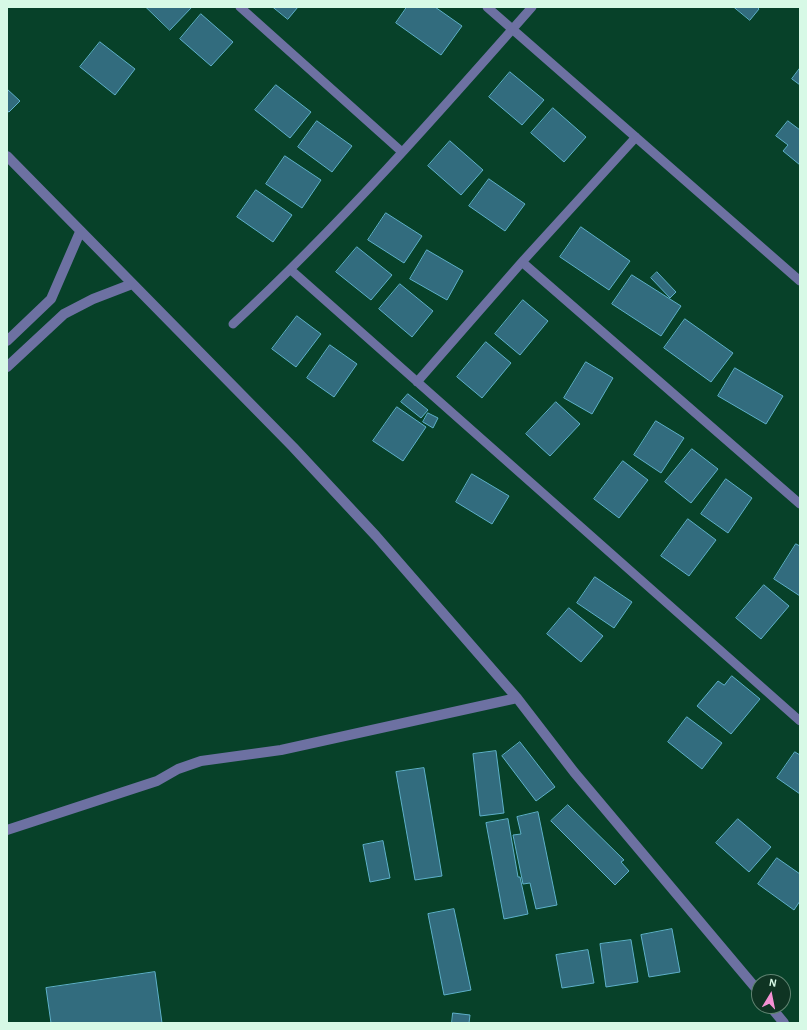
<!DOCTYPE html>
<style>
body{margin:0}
#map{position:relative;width:807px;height:1030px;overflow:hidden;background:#074129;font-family:"Alegreya Sans",sans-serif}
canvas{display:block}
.frame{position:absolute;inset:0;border:8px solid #d7f9e6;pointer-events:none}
.north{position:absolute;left:751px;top:974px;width:40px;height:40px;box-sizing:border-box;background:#0f3423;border:1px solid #5f8371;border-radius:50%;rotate:10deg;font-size:11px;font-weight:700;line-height:16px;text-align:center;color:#d7f9e6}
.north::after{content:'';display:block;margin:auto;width:14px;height:18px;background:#f491d3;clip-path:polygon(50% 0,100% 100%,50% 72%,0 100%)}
</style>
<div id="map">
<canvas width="807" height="1030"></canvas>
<div class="frame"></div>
<div class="north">N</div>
</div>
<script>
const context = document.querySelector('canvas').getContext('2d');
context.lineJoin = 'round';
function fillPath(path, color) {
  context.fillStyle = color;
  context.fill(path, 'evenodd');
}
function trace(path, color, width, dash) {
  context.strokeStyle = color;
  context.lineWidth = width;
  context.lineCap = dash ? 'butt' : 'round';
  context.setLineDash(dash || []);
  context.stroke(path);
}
const building = new Path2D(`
 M146 7H192L170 30Z
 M273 7H298L288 19Z
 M407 7H435L462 26 441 55 396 23Z
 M734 7H757L759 9 750 20Z
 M201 14 233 42 211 66 180 39Z
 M100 42 135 69 115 95 80 67Z
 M800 68V85L792 79Z
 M510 72 544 100 522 125 489 97Z
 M276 85 311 112 290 138 255 110Z
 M7 89 20 101 9 112 7 111Z
 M553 108 586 137 564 162 531 133Z
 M317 121 352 146 332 172 298 147Z
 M788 121 800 130V165L783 151 788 145 776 136Z
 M450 141 483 170 461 195 428 166Z
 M285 156 321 180 302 208 266 184Z
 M489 179 525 204 505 231 469 206Z
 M256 190 292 215 273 242 237 217Z
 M386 213 422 236 404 263 368 240Z
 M581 227 630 261 609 290 560 257Z
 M357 247 392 275 371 300 336 272Z
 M427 250 463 271 447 300 410 279Z
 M657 272 676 292 670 298 651 278Z
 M632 275 681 306 661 336 612 304Z
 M400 284 433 311 412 337 379 309Z
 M523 300 548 321 520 355 495 334Z
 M297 316 321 334 296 367 272 349Z
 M685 319 733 353 711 382 664 348Z
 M486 342 511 363 482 398 457 377Z
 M330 345 357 364 334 397 307 378Z
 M586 362 613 378 592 414 564 398Z
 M735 368 783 396 766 424 718 396Z
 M408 394 428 410 421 418 401 402Z
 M556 402 580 424 550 456 526 434Z
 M397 407 426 427 403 461 373 441Z
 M428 413 438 418 433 428 423 422Z
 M656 421 684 438 661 473 634 455Z
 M692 449 718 469 691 503 665 482Z
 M623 461 648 480 619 518 594 499Z
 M472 474 509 496 492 524 456 502Z
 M726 479 752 498 728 533 701 514Z
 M688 519 716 540 689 576 661 556Z
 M796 544 800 546V596L774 579Z
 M595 577 632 602 614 628 577 603Z
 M764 585 789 606 761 639 736 618Z
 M569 608 603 636 581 662 547 634Z
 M732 676 760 699 731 734 697 706 718 681 724 685Z
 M687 717 722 743 702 769 668 742Z
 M520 742 555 787 536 801 502 756Z
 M496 751 504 813 480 816 473 754Z
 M795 752 800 755V794L777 778Z
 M424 768 442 876 415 880 396 772Z
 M568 805 624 860 621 862 629 871 615 885 551 821Z
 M538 812 557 905 536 909 530 883 523 884 513 835 521 834 517 817Z
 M508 819 518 877H520L528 914 504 919 486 823Z
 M738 819 771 847 749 872 716 843Z
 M383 841 390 878 370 882 363 845Z
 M777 858 800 874V901L794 910 758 884Z
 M454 909 471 990 444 995 428 914Z
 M672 929 680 972 649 977 641 935Z
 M631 940 638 982 606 987 600 944Z
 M588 950 594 983 562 988 556 955Z
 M155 972 162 1023H51L46 988Z
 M453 1013 470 1015 469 1023H452Z`);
fillPath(building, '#326c7e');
trace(building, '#5eb0c9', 1);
trace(new Path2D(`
 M240 7 402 152
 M487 7 800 281
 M522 262 800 504
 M291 270 800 721
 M233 324C340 225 436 116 532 7
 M417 382 522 262 636 137`), '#6d71a2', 9);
trace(new Path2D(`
 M7 156 293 447 376 536 517 698 574 772 759 992
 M7 341 51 299 80 232
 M7 367 64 314 93 299 132 284
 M7 830 157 781 178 769 201 761 281 750 517 698
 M770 1006 784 1023`), '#6d71a2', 10);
</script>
